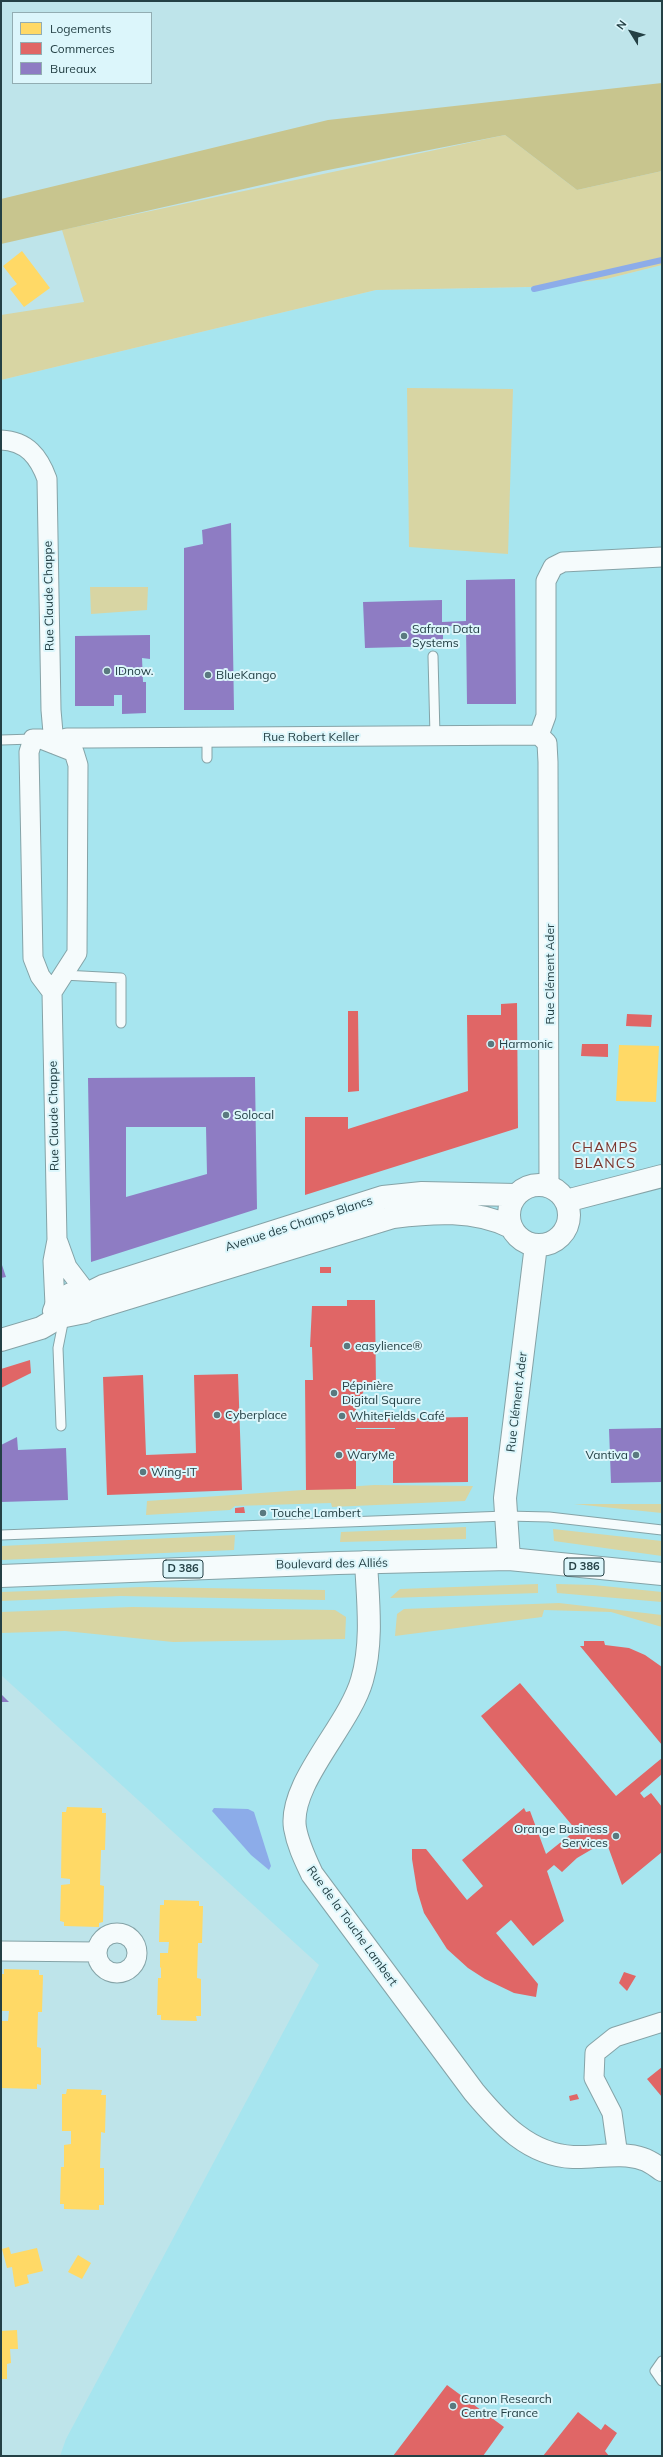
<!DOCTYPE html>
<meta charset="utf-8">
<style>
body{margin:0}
#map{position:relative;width:663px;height:2457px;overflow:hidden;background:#bee4ea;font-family:Mulish,sans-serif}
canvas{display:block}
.frame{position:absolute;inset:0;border:2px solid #244045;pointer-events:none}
.legend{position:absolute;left:12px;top:12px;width:140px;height:72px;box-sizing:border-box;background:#dcf6fb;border:1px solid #92adb2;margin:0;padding:5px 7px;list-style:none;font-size:12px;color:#244045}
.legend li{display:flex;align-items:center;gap:8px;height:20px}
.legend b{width:20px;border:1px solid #92adb2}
.north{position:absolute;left:611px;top:12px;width:40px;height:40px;-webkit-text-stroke:3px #dcf6fb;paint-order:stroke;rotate:307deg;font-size:11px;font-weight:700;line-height:16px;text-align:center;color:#244045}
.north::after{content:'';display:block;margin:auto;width:14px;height:18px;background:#244045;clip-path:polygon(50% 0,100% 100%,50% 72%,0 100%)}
</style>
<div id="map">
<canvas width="663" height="2457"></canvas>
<div class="frame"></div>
<ul class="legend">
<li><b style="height:11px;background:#ffd966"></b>Logements</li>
<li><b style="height:11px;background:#e06666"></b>Commerces</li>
<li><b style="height:11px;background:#8e7cc3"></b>Bureaux</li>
</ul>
<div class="north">N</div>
</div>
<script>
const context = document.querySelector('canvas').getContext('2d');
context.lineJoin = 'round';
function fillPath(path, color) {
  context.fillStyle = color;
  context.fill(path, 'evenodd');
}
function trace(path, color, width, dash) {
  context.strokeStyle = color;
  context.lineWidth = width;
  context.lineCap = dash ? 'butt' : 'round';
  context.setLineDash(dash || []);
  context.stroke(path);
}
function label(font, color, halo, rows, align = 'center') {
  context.font = font + ' Mulish,sans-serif';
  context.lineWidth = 4;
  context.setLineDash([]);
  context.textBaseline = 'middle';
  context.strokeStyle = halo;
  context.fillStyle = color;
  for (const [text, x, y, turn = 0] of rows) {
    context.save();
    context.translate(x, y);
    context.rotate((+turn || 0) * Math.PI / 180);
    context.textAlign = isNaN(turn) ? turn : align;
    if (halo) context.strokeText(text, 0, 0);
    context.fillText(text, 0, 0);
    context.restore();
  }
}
fillPath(new Path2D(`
 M662 265V2456H60L66 2439 319 1965 1 1675V380L376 290 530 287 606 279Z`), '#a7e5ef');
fillPath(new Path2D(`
 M505 135 577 190 662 171V265L606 279 530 287 376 290 1 380V315L84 302 62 230Z
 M407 388 513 389 508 554 409 547Z
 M90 587H148L147 610 91 614Z
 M374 1485 473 1486 465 1501 332 1507 331 1503 235 1506 230 1510 146 1515 147 1501Z
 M574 1504H662V1513Z
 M466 1527V1539L340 1542 341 1532Z
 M553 1529 662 1541V1556L554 1541Z
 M235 1535 234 1550 1 1560V1546Z
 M538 1584V1593L390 1598 400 1589Z
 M556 1584 594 1585 662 1592V1602L557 1593Z
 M142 1587 325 1590V1600L121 1596 1 1601V1592Z
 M559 1603 662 1615V1627L611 1612 544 1610 542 1617 395 1636 397 1614 404 1609Z
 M132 1607 335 1610 346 1617 345 1639 173 1642 65 1631 1 1633V1612Z`), '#d8d5a3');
fillPath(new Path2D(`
 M662 83V171L577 190 505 135 323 171 1 244V199L328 120Z`), '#c8c58e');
fillPath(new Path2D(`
 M214 1808 248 1809 254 1812 271 1866 269 1870 251 1855 212 1811Z`), '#8cace9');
fillPath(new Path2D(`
 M22 251 50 288 24 307 10 289 17 284 3 266Z
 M619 1045 659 1046 656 1102 616 1101Z
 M67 1807 102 1808V1813H106L105 1850H101L100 1885 104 1886 103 1922 99 1923V1927L64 1926V1922L60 1921 61 1885 70 1884V1879L61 1878 62 1812H66Z
 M164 1900 199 1901V1906H203L202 1943H198L197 1978 201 1979V2016H196L197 2021 161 2020V2015H157L158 1978H161V1967L160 1968V1953H168L169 1942H159L160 1905H164Z
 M4 1969 39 1970V1975H43L42 2012H38L37 2047 41 2048V2085L37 2084V2089L1 2088V2021H8L9 2011H1V1974H4Z
 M67 2089 102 2090 101 2095H106L105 2133 101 2132 100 2168H104V2205H99V2210L64 2209V2204H60L61 2167H64V2145L71 2144V2131H62V2094H66Z
 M9 2247 11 2254 37 2248 43 2271 27 2275 29 2283 15 2287 12 2267 7 2268 2 2249Z
 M78 2255 91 2263 82 2279 68 2272Z
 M17 2330 18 2349H10L11 2363 7 2364V2379H1V2331Z`), '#ffd966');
fillPath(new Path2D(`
 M517 1003 518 1128 305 1195V1117H348V1129L468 1091 467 1015H501V1004Z
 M348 1011H358L359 1091 348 1092Z
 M627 1014 652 1015 651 1027 626 1026Z
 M582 1044H608V1057L581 1056Z
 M320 1267H331V1273H320Z
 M347 1300H375L376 1388H366L359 1399 356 1406V1419L468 1417V1482L393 1483V1452H356V1489L306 1490 305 1380H313L312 1347H310L312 1306H347ZM356 1428H395V1429H356Z
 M30 1360 31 1373 1 1388V1369Z
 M238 1374 242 1490 107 1495 103 1377 143 1375 146 1455 196 1453 194 1375Z
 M244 1507 245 1513H235V1508Z
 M584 1641H604L605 1645 629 1648 645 1655 662 1667V1745L580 1646H584Z
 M520 1683 616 1796 662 1758V1774L640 1793 644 1798 651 1793 662 1807V1852L622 1885 606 1841 577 1858 562 1872 554 1865 547 1871 564 1921 533 1946 511 1920 496 1933 538 1984 536 1997 514 1993 485 1979 468 1968 447 1949 424 1913 417 1890 412 1859V1849H426L467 1900 483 1886 462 1860 524 1808 526 1812 530 1811 546 1854 576 1830 481 1716Z
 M624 1972 636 1976 627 1991 619 1983Z
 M662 2067V2097L647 2079Z
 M577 2094 579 2099 570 2101 569 2096Z
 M447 2385 504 2427 483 2456H393Z
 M578 2412 601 2430 605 2424 617 2433 605 2451 609 2456H543Z`), '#e06666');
fillPath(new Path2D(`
 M231 523 234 710H184V548L203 544 202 530Z
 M515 579 516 704H467L466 626H443V646L365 648 363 602 442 600V622L466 621V580Z
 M150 635V659L142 658 143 682H146V713L122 714V695H114V706H75V636Z
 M255 1077 257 1209 91 1262 88 1078ZM126 1127H206L207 1174 126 1197Z
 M1 1262 6 1277 1 1278Z
 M662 1428V1482L611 1483 609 1429Z
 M17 1437 18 1450 66 1448 68 1500 1 1502V1445Z
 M1 1694 9 1702H1Z`), '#8e7cc3');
trace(new Path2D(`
 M534 289 662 260`), '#8cace9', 6);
const service = new Path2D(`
 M433 656 435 736
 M1 740 33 739
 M207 758V737
 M63 975 121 978V1023
 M61 1426 58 1348 64 1318
 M1 1535 506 1516 549 1517 662 1530
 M662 2361 655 2371 662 2381`);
const minor = new Path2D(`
 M1 440C27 441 39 457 47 479L51 710 54 744
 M539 735 546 716V581L553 567 563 562 662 557
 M54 744 67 738H89L539 735 547 743 548 762 549 1186
 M52 992 40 976 33 958 29 752 33 739H41L74 752 78 765 77 953 52 992 57 1240 53 1261 55 1305
 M58 1242 67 1267 86 1292
 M97 1953a20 20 0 1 1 40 0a20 20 0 1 1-40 0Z
 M1 1951 96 1952
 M618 2156 612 2113 594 2078 595 2053 615 2037 662 2022`);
const tertiary = new Path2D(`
 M509 1215a30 30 0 1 1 60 0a30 30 0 1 1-60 0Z
 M566 1201 662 1176
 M89 1293 103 1286 383 1197 422 1193 516 1195
 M89 1310 393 1217C433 1212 474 1209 511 1227
 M1 1340 41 1328 60 1317 85 1312 92 1307 93 1297 86 1292 71 1294 58 1301 54 1311 60 1317
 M509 1559 505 1498 536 1245
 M366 1562C368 1601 373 1643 362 1680 349 1726 288 1784 295 1828 298 1845 305 1859 312 1874L474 2092C500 2123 529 2155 573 2157 595 2158 622 2151 643 2159 650 2161 656 2166 662 2170`);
const primary = new Path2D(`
 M1 1576 338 1563 509 1559 662 1574`);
trace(service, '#85a3a7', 11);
trace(minor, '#85a3a7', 21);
trace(tertiary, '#85a3a7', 24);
trace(primary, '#85a3a7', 24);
trace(service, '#f5fbfc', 9);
trace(minor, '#f5fbfc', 19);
trace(tertiary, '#f5fbfc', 22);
trace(primary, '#f5fbfc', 22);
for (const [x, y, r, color] of [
 [404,636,4,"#5a797f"],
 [107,671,4,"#5a797f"],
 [208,675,4,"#5a797f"],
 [491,1044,4,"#5a797f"],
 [226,1115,4,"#5a797f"],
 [347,1346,4,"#5a797f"],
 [334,1393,4,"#5a797f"],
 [217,1415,4,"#5a797f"],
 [342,1416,4,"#5a797f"],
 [339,1455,4,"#5a797f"],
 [636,1455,4,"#5a797f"],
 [143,1472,4,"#5a797f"],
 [263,1513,4,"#5a797f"],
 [616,1836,4,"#5a797f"],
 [453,2406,4,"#5a797f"]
]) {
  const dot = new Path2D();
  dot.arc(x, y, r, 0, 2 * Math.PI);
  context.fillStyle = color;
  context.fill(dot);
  trace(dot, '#dcf6fb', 1.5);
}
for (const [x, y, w] of [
 [584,1567,40],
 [183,1569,40]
]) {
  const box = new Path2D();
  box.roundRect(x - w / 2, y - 9, w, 18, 3);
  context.fillStyle = '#dcf6fb';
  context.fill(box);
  trace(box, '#244045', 1);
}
label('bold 11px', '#244045', null, [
 ["D 386",584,1567],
 ["D 386",183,1569]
]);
label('12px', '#244045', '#dcf6fb', [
 ["Rue Claude Chappe",49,596,-91],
 ["Rue Robert Keller",311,737],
 ["Rue Clément Ader",550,974,-90],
 ["Rue Claude Chappe",54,1116,-91],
 ["Avenue des Champs Blancs",299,1224,-18],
 ["Rue Clément Ader",517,1402,-83],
 ["Boulevard des Alliés",332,1564,-1],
 ["Rue de la Touche Lambert",352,1926,54]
]);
label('12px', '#244045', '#dcf6fb', [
 ["Safran Data",412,629],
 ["Systems",412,643],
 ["IDnow.",115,671],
 ["BlueKango",216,675],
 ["Harmonic",499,1044],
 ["Solocal",234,1115],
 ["easylience®",355,1346],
 ["Pépinière",342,1386],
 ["Digital Square",342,1400],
 ["Cyberplace",225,1415],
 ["WhiteFields Café",350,1416],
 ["WaryMe",347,1455],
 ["Vantiva",628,1455,"right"],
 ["Wing-IT",151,1472],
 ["Touche Lambert",271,1513],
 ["Orange Business",608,1829,"right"],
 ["Services",608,1843,"right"],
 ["Canon Research",461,2399],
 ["Centre France",461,2413]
], 'left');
context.letterSpacing = '1px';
label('14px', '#7c362e', '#dcf6fb', [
 ["CHAMPS",605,1148],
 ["BLANCS",605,1164]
]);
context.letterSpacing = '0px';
</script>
